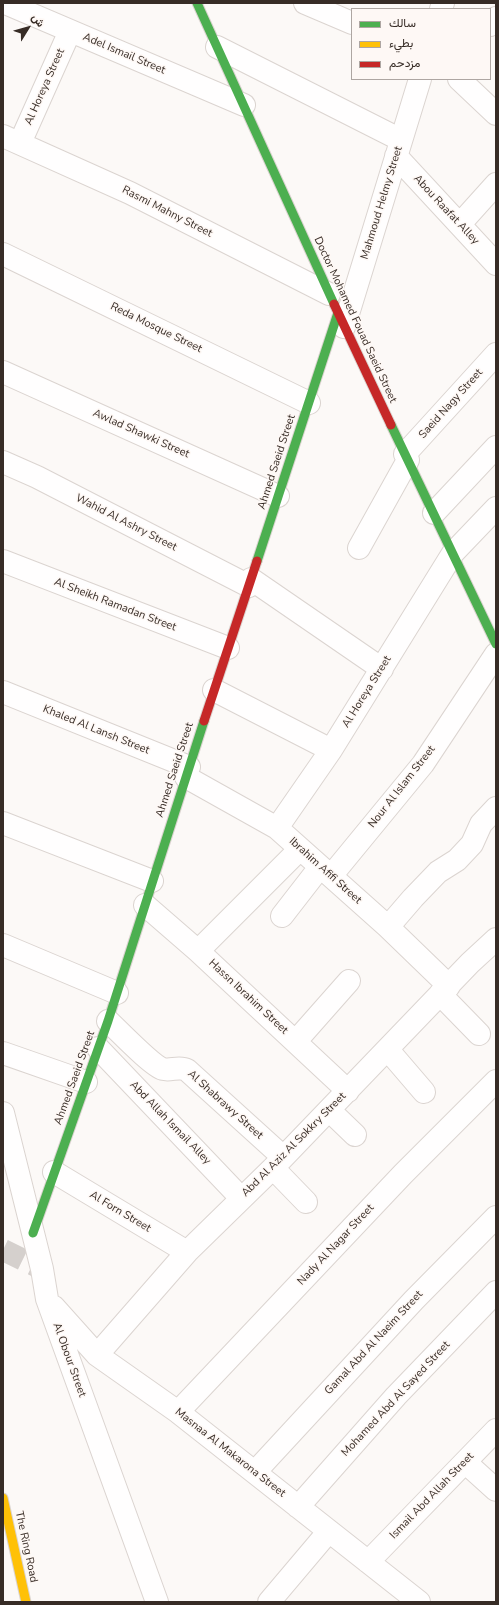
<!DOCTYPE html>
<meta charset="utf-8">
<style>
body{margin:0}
#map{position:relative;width:499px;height:1605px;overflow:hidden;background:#fcf9f7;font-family:"Nunito Sans",Vazirmatn,sans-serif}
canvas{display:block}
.frame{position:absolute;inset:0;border:4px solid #372c26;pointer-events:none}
.legend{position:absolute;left:351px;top:8px;width:140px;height:72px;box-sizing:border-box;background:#fef8f5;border:1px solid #aea6a2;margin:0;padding:5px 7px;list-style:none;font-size:12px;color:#372c26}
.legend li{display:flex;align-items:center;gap:8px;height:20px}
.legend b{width:20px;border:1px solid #aea6a2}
.north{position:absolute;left:8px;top:8px;width:40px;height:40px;-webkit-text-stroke:3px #fef8f5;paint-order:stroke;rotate:53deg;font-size:11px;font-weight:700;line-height:16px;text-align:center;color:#372c26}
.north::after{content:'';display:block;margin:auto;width:14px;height:18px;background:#372c26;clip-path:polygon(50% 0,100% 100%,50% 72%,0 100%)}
</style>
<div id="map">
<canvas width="499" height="1605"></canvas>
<div class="frame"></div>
<ul class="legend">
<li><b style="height:5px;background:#4caf50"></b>سالك</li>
<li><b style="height:5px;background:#ffc107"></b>بطيء</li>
<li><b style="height:5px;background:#c62828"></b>مزدحم</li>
</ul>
<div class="north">ش</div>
</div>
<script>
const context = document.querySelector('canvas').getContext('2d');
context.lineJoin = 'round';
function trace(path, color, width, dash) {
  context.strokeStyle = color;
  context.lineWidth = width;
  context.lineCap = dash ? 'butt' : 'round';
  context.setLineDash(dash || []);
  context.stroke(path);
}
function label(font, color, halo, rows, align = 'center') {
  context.font = font + ' "Nunito Sans",sans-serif';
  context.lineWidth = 3;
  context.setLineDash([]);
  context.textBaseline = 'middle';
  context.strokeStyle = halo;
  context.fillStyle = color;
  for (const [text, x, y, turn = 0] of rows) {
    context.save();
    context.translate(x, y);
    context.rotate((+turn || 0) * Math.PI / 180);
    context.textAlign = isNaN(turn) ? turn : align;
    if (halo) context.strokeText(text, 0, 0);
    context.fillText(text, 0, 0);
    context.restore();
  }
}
trace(new Path2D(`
 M3 1250 42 1269`), '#d5d0cd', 22, [22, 11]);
const street = new Path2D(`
 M5 3 244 105
 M305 3 352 23
 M441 9 443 3
 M490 25 496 18
 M217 47 401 140
 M459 79 496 114
 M3 136 130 193 329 294
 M20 143 70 31
 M396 156 496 264
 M460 224 496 184
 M3 254 309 403
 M344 327 420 79
 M3 372 278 496
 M405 454 496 354
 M3 462 37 477 249 586
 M434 513 496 447
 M359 548 408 460
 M3 561 228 648
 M251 579 382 669
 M214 690 331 750
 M3 692 189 767
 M186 777 277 828 388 927 449 986
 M3 823 152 881
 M277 828 331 750 453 553 496 508
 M331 876 423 764 496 654
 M145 905 198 951 348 1091
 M282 916 320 867
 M388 927 413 898 438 872 457 860 472 844 481 824 496 808
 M3 945 117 993
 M198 951 300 849
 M440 994 479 1034
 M108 1021C118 1030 152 1066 163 1069 171 1071 179 1066 187 1070L283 1157
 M296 1041 349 981
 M98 1048 241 1198
 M388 1050 424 1092
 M3 1053 86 1082
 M329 1110 355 1135
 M3 1113 42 1269 47 1299 157 1602
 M273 1168 306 1202
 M54 1172 187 1252
 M54 1307 97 1355 178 1412 419 1602
 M97 1355 187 1252 273 1168 470 963 496 939
 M178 1412 403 1174 496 1081
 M465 1462 496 1490
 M255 1472 414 1300 496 1217
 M298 1507 396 1396 496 1292
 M368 1562 496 1430
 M269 1602 329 1531`);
const fast = new Path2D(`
 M197 3 334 304
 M391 425 496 644
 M257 561 338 313
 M33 1233 108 1021 204 721`);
const slow = new Path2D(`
 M3 1498 26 1602`);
const jam = new Path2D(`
 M334 304 391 425
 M204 721 257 561`);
trace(street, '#dbd4d0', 24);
trace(fast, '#dbd4d0', 11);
trace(slow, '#dbd4d0', 11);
trace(jam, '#dbd4d0', 11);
trace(street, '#fffefe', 22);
trace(fast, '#4caf50', 9);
trace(slow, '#ffc107', 9);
trace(jam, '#c62828', 9);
label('11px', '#372c26', '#fef8f5', [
 ["Adel Ismail Street",124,54,23],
 ["Al Horeya Street",45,87,-66],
 ["Mahmoud Helmy Street",382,203,-73],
 ["Abou Raafat Alley",446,210,47],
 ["Rasmi Mahny Street",167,212,27],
 ["Doctor Mohamed Fouad Saeid Street",355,320,65],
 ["Reda Mosque Street",156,328,26],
 ["Saeid Nagy Street",451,404,-48],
 ["Awlad Shawki Street",141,434,24],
 ["Ahmed Saeid Street",277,462,-72],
 ["Wahid Al Ashry Street",126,523,27],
 ["Al Sheikh Ramadan Street",115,605,21],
 ["Al Horeya Street",367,692,-58],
 ["Khaled Al Lansh Street",96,730,22],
 ["Ahmed Saeid Street",175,770,-72],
 ["Nour Al Islam Street",402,787,-52],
 ["Ibrahim Afifi Street",325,871,42],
 ["Hassn Ibrahim Street",248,997,43],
 ["Ahmed Saeid Street",75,1078,-70],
 ["Al Shabrawy Street",225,1105,42],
 ["Abd Allah Ismail Alley",170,1123,46],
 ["Abd Al Aziz Al Sokkry Street",294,1145,-45],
 ["Al Forn Street",120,1212,31],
 ["Nady Al Nagar Street",336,1245,-47],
 ["Gamal Abd Al Naeim Street",374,1343,-47],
 ["Al Obour Street",69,1360,70],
 ["Mohamed Abd Al Sayed Street",396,1399,-47],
 ["Masnaa Al Makarona Street",230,1453,38],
 ["Ismail Abd Allah Street",432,1496,-46],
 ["The Ring Road",26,1547,78]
]);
</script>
